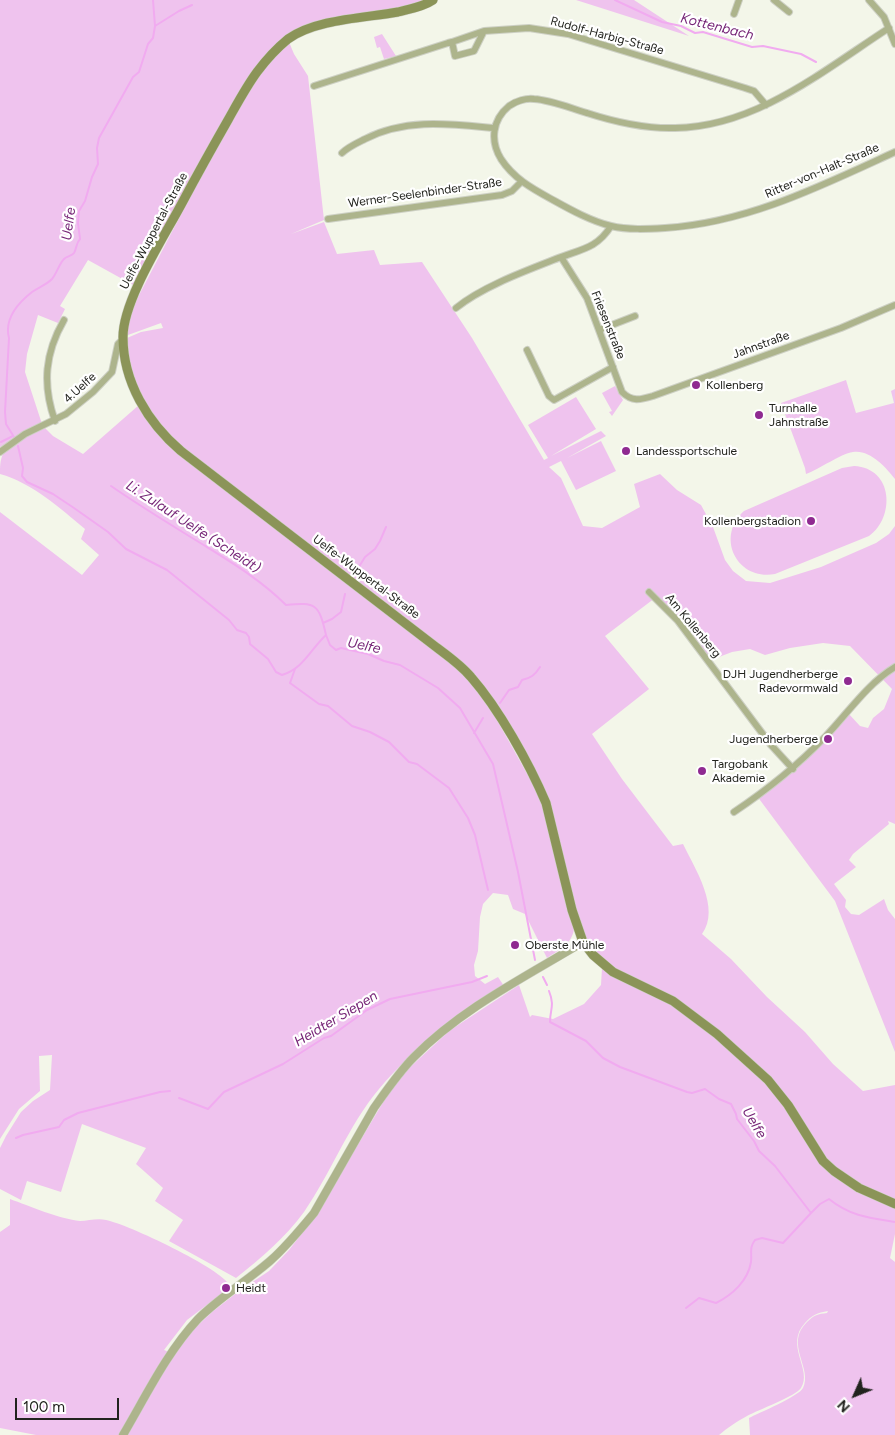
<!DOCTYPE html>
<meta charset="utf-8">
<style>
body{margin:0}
#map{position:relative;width:895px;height:1435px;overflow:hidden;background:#f3f6e9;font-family:Figtree,sans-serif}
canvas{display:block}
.north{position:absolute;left:830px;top:1370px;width:50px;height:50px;-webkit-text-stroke:4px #fff;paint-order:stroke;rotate:226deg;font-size:14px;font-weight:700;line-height:20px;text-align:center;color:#22231e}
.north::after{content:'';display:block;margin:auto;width:18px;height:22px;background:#22231e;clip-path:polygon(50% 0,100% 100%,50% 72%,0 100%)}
.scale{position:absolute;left:15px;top:1398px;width:104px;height:22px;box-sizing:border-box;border:2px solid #22231e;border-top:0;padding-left:6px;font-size:15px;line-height:18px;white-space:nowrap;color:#22231e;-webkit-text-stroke:4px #fff;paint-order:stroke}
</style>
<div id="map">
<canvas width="895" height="1435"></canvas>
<div class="north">N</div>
<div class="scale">100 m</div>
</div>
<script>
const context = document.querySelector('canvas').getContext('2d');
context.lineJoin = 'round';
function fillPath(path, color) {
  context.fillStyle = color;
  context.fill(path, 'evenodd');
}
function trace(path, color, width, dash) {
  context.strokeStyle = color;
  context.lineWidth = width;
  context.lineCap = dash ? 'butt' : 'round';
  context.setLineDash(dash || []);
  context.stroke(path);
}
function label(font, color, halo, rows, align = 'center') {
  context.font = font + ' Figtree,sans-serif';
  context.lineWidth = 4.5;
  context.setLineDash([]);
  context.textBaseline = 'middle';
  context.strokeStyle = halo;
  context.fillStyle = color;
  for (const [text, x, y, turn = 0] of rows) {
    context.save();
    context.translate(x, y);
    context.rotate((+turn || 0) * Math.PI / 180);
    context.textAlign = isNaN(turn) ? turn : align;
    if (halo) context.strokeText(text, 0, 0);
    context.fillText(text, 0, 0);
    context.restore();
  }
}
fillPath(new Path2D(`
 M0 0H427L422 3 323 22 265 58 135 286 88 260 60 306 65 309 58 323 38 315 27 354 25 372 42 424 0 447Z
 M576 0H634L689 36Z
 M382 34 396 56 384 59 380 47 377 48 374 37Z
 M289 42 294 54 308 76 324 220 291 234 324 222 337 254 374 250 380 265 422 262 472 338 544 460 548 458 528 425 576 397 596 429 551 456 601 431 606 436 567 458 601 441 616 471 576 490 561 461 549 467 561 478 583 526 602 528 640 507 634 484 660 474 677 490 701 505 713 527 725 560 733 571 746 581 770 583 821 567 876 543 889 534 895 526V824L888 821 889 824 853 854 849 860 856 867 834 884 846 900 845 907 851 914 859 915 884 899 888 910 895 919V1052L835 901 757 796 848 713 860 726 868 728 873 718 884 709 892 689 850 646 823 643 790 648 765 655 750 649 732 652 719 657 701 652 655 598 605 636 649 689 592 734 622 779 673 846 683 844C695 869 721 908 702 934L731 959 767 997 805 1032 833 1064 863 1091 895 1085V1201L860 1186 830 1165 799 1118 730 1041 618 971 597 955 583 934 577 919 548 802 469 674 183 448C150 417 130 385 127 338L141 332 163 328 161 323 128 335V322L137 299 215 149 260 72Z
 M846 380 856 413 894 403 891 391 895 389V479C886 467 869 449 853 452 840 454 820 469 806 474L805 468 781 403Z
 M615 386 623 400 612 416 609 412 612 411 602 393Z
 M139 405 151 426 448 659 472 682 488 704 544 804 574 929C572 944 559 950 547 958L525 914 513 909 508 895 493 893 483 904 480 917 478 951 474 965 475 976 485 984 498 977 504 986C459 1016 414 1047 379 1089 348 1126 331 1173 304 1212 285 1238 261 1258 236 1278L169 1241 183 1220 155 1201 163 1188 136 1164 146 1148 82 1124 61 1192 27 1181 21 1200 0 1189V1148L6 1136 21 1112 33 1101 50 1090 52 1055 39 1056 40 1091 19 1109 0 1139V512L82 575 99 555 81 539 85 529C60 508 32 483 0 474 0 467 0 460 3 454 10 443 33 433 45 428L53 436 83 454Z
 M854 466C894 468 895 518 869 536L775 574C737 581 715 537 744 511L842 468Z
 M602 968 666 1000 700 1024 770 1088 791 1117 816 1157 895 1207V1234L890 1258 895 1262V1435H750L749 1418C759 1413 799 1396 803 1388 813 1368 784 1344 807 1322 814 1315 818 1314 827 1313L828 1311C817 1313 812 1315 805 1323 784 1345 813 1370 801 1388 796 1396 758 1410 747 1416 738 1421 727 1428 719 1435H126L172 1357 194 1329 212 1312 239 1291 269 1271 289 1250 316 1215 388 1094 406 1071 449 1031 519 985 530 1017 532 1015 553 1019 584 1004 601 985Z
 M10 1199C29 1206 60 1219 80 1221 88 1221 97 1218 106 1220 127 1224 223 1269 230 1286L228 1289 187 1320 164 1350 169 1352 121 1435H36L0 1428V1232L10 1225Z`), '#efc3ee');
trace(new Path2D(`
 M615 0 662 22 681 26 695 33 703 32 752 47 763 46 801 54 816 62
 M155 26 179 11 192 5
 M14 437 6 424 5 412 9 338C4 319 18 303 32 292 39 287 46 285 52 279 57 273 59 264 64 259 67 256 72 256 74 253 77 248 76 243 80 239L78 223 79 211 85 201 92 177 98 164 97 148 99 138 133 77 139 72 148 44 153 38 155 26 153 0
 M1 442 13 436
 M18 446 23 468 22 476 27 482 53 494 74 508 108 532 126 549 167 570 229 620 237 630 246 633 249 637 250 644 268 659 276 672 282 675C303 669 310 650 326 635L330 645 336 650 341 648 368 654 384 661 400 665 438 688 460 708 493 764 518 872 535 960
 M111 486C140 506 171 525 202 544 231 562 261 580 286 605 316 602 319 604 326 635
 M357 570 365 557 375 549 380 541 386 527
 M323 623 332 619 341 612 345 594
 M295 669 290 683 319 704 328 706 352 726 370 732 389 742 409 762 417 764 449 788 468 818 475 835 488 890
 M500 703 509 690 518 687 522 680C531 678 535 675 540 667
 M474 733 483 718
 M543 977 547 985
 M549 991C555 1006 550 1009 550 1022L586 1041 603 1058 620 1067 687 1092 692 1093 705 1089 719 1099 731 1104 736 1114 737 1119 754 1141 759 1151 775 1166 811 1213 820 1204 829 1199C850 1216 869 1218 895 1222
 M179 1098 208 1109 224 1092 283 1064 324 1038 331 1036 367 1010 390 999 472 982 487 976
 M16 1138 23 1135 59 1127 64 1120 78 1113 160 1092 170 1091
 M686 1308 699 1298 716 1303C732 1295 748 1281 751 1262 752 1252 749 1248 755 1240L762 1238 783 1243 811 1213`), '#f1abf0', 2);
const minor = new Path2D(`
 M774 0 789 12
 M869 0 884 17 895 44
 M734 14 739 0
 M889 28C824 70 756 127 675 128 645 129 615 122 587 113 570 108 551 100 534 99 526 98 516 101 509 106 492 120 490 141 501 159 514 179 533 189 553 200 571 210 591 221 611 226 628 230 647 229 665 228 747 223 821 186 895 152
 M452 42 484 31
 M314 86 448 43 452 42 455 56 474 51 484 31 529 28 568 34 745 88 754 91 766 105
 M342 153C348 147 357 143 365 139 406 118 450 124 494 128
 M328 219 502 195 512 191 521 182
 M611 226C598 247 583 249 561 257L587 298 622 392C632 402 640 400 653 396L841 328 895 305
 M456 308C483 286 528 270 561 257
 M599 330 635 316
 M527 350 549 396 554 400 613 367
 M55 421C42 384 45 353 64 320
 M0 452 25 434 66 414 93 392 112 372 118 344 123 339
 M649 592 678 621 771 745 793 769
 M734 812C767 790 797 766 825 737 848 713 867 684 895 667`);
const tertiary = new Path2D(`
 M123 1435C146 1396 167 1352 198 1319 220 1297 247 1281 270 1261 286 1247 300 1230 314 1213L374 1108C386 1091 399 1072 414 1057 461 1009 525 977 583 942`);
const secondary = new Path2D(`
 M433 0C423 7 410 9 398 12 365 18 316 19 288 39 277 48 266 60 257 72 246 87 237 104 228 120 212 148 197 175 182 203 164 237 123 300 123 337 123 382 148 423 181 451L436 647C448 656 461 665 471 677 499 709 529 763 546 803L572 910 583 942 593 955 613 972 673 1001 717 1034 768 1080 788 1105 823 1161 834 1171 859 1188 895 1204`);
trace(minor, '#cdd0c4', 8);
trace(tertiary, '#cdd0c4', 9);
trace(secondary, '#cdd0c4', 10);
trace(minor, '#adb48c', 6);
trace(tertiary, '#adb48c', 8);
trace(secondary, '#8b9458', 9);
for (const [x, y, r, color] of [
 [696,385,5,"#8f2a91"],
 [759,415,5,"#8f2a91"],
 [626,451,5,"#8f2a91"],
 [811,521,5,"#8f2a91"],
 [848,681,5,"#8f2a91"],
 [828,739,5,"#8f2a91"],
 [702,771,5,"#8f2a91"],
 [515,945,5,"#8f2a91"],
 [226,1288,5,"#8f2a91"]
]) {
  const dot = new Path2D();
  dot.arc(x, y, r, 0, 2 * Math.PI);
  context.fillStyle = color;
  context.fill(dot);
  trace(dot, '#fff', 2);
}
label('12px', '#22231e', '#fff', [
 ["Rudolf-Harbig-Straße",607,36,15],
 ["Ritter-von-Halt-Straße",822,171,-23],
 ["Werner-Seelenbinder-Straße",425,193,-8],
 ["Uelfe-Wuppertal-Straße",154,231,-62],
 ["Friesenstraße",608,325,68],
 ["Jahnstraße",761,345,-20],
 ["4.Uelfe",80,388,-42],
 ["Uelfe-Wuppertal-Straße",366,577,37],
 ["Am Kollenberg",693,626,50]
]);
label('12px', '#22231e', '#fff', [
 ["Kollenberg",706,385],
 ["Turnhalle",769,408],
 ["Jahnstraße",769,422],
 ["Landessportschule",636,451],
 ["Kollenbergstadion",801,521,"right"],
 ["DJH Jugendherberge",838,674,"right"],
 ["Radevormwald",838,688,"right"],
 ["Jugendherberge",818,739,"right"],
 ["Targobank",712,764],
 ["Akademie",712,778],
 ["Oberste Mühle",525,945],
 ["Heidt",236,1288]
], 'left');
label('italic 14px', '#762577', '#fff', [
 ["Kottenbach",717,27,14],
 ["Uelfe",69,224,-82],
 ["Li. Zulauf Uelfe (Scheidt)",193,527,33],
 ["Uelfe",364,646,12],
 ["Heidter Siepen",336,1019,-31],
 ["Uelfe",754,1123,59]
]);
</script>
